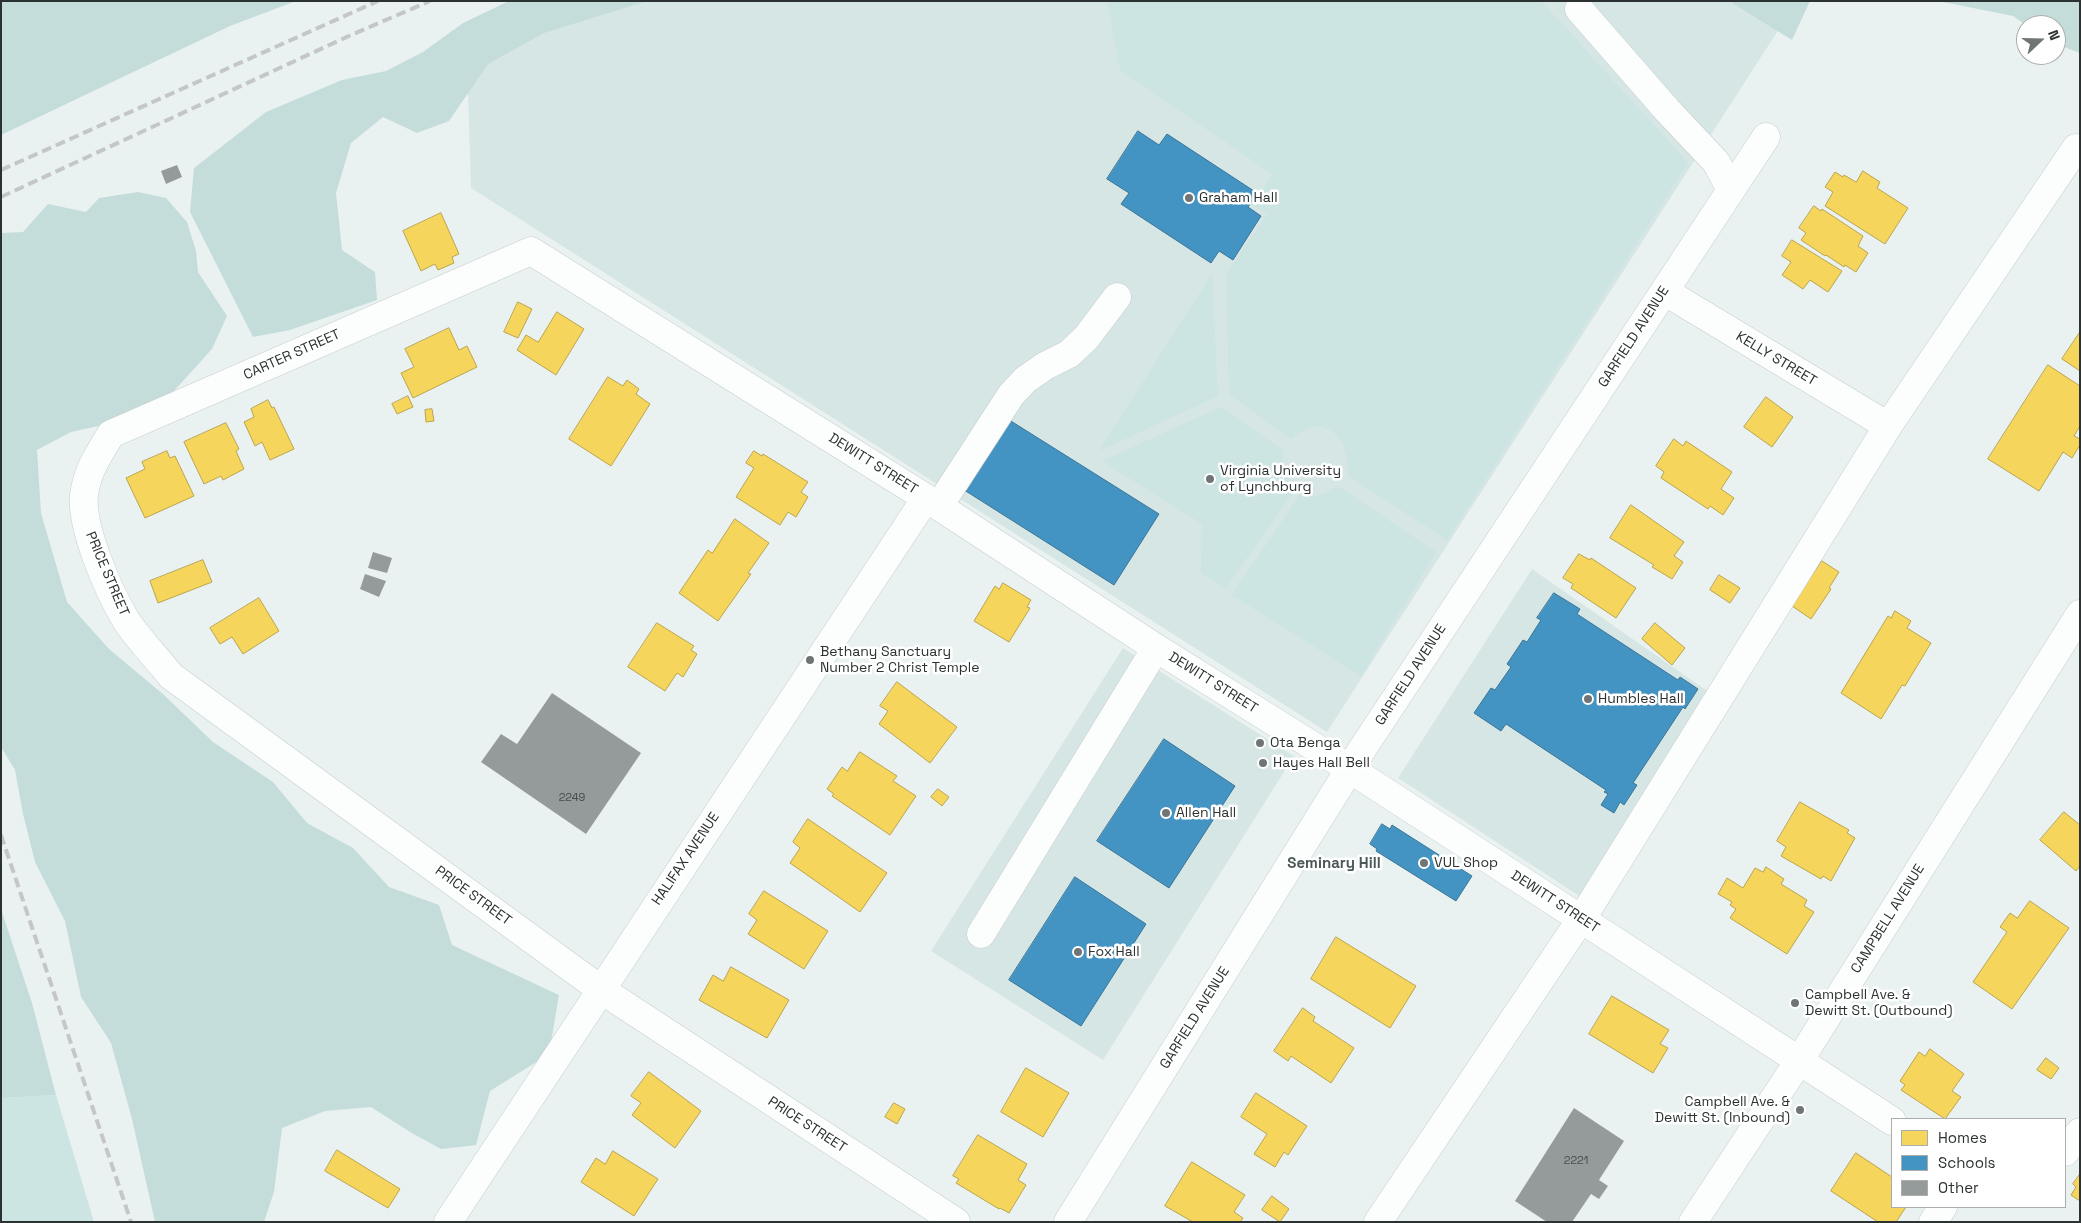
<!DOCTYPE html>
<style>
body{margin:0}
#map{position:relative;width:2081px;height:1223px;overflow:hidden;background:#eaf2f1;font-family:"Space Grotesk",sans-serif}
canvas{display:block}
.frame{position:absolute;inset:0;border:2px solid #2c3131;pointer-events:none}
.legend{position:absolute;left:1891px;top:1118px;width:175px;height:90px;box-sizing:border-box;background:#fff;border:1px solid #abadad;margin:0;padding:6px 9px;list-style:none;font-size:15px;color:#2c3131}
.legend li{display:flex;align-items:center;gap:10px;height:25px}
.legend b{width:25px;border:1px solid #abadad}
.north{position:absolute;left:2016px;top:15px;width:50px;height:50px;box-sizing:border-box;background:#fff;border:1px solid #abadad;border-radius:50%;rotate:69deg;font-size:14px;font-weight:700;line-height:20px;text-align:center;color:#2c3131}
.north::after{content:'';display:block;margin:auto;width:18px;height:22px;background:#6e7574;clip-path:polygon(50% 0,100% 100%,50% 72%,0 100%)}
</style>
<div id="map">
<canvas width="2081" height="1223"></canvas>
<div class="frame"></div>
<ul class="legend">
<li><b style="height:14px;background:#f6d55c"></b>Homes</li>
<li><b style="height:14px;background:#4393c3"></b>Schools</li>
<li><b style="height:14px;background:#959b9a"></b>Other</li>
</ul>
<div class="north">N</div>
</div>
<script>
const context = document.querySelector('canvas').getContext('2d');
context.lineJoin = 'round';
function fillPath(path, color) {
  context.fillStyle = color;
  context.fill(path, 'evenodd');
}
function trace(path, color, width, dash) {
  context.strokeStyle = color;
  context.lineWidth = width;
  context.lineCap = dash ? 'butt' : 'round';
  context.setLineDash(dash || []);
  context.stroke(path);
}
function label(font, color, halo, rows, align = 'center') {
  context.font = font + ' "Space Grotesk",sans-serif';
  context.lineWidth = 5;
  context.setLineDash([]);
  context.textBaseline = 'middle';
  context.strokeStyle = halo;
  context.fillStyle = color;
  for (const [text, x, y, turn = 0] of rows) {
    context.save();
    context.translate(x, y);
    context.rotate((+turn || 0) * Math.PI / 180);
    context.textAlign = isNaN(turn) ? turn : align;
    if (halo) context.strokeText(text, 0, 0);
    context.fillText(text, 0, 0);
    context.restore();
  }
}
fillPath(new Path2D(`
 M530 1H1797L1327 732 471 188 466 31Z
 M1532 569 1713 695 1581 897 1398 778Z
 M1123 648 1294 756 1103 1060 931 951Z`), '#d6e6e5');
fillPath(new Path2D(`
 M1107 1H1541L1688 163 1447 540 1347 475C1353 449 1333 416 1304 430 1299 432 1295 436 1291 439L1229 394 1226 274 1267 215 1253 205 1272 174 1120 70Z
 M1212 274 1218 396 1099 451Z
 M1221 407 1283 450 1282 468 1295 489 1226 588 1201 573 1202 524 1102 461Z
 M1338 486 1436 552 1361 676 1232 595 1301 493C1314 500 1327 494 1338 486Z
 M56 1095 94 1222H1V1098Z`), '#cce4e2');
fillPath(new Path2D(`
 M1 1H296L230 26 1 135Z
 M509 1H647L544 33 488 64 449 121 417 133 383 117 351 143 336 193 342 250 375 272 377 300 290 330 253 337 190 212 194 168 266 112 342 80 386 71 423 52 463 23Z
 M1729 1H1810L1792 40Z
 M1938 1H2080V53L2056 44V25H2026L2013 16Z
 M138 192 166 198 187 222 196 251 198 272 227 316 212 349 173 392 117 422 71 432 37 450 41 513 67 602 109 649 164 695 213 742 273 782 307 823 353 848 389 887 439 905 452 945 559 995 549 1054 490 1091 476 1145 441 1149 410 1132 371 1107 325 1111 282 1128 274 1192 264 1222H155L132 1119 111 1043 81 997 65 921 35 862 23 814 15 770 1 747V233L23 232 48 204 86 212 99 198Z
 M1 909 32 1003 56 1095 1 1098Z`), '#c4ddda');
const homes = new Path2D(`
 M1863 171 1880 182 1877 188 1908 208 1885 244 1825 206 1833 192 1825 187 1835 172 1843 177 1844 175 1856 182Z
 M1814 206 1821 211 1822 209 1863 236 1858 246 1868 253 1856 272 1845 265 1844 267 1826 255 1825 256 1801 240 1806 233 1799 228Z
 M441 213 459 254 452 257 454 263 438 270 435 264 421 271 403 231Z
 M1792 240 1842 271 1828 292 1810 280 1803 289 1782 275 1791 262 1782 256Z
 M518 302 532 309 518 338 504 332Z
 M557 312 584 329 556 375 517 350 526 335 538 342Z
 M449 328 459 350 467 346 477 367 413 398 401 373 414 367 405 349Z
 M2080 332V371L2062 359Z
 M2048 365 2080 386V426L2074 436 2080 439V445L2072 458 2063 452 2039 491 1988 459Z
 M608 377 623 386 627 380 639 389 636 394 650 404 611 466 569 439Z
 M408 396 413 407 397 414 392 404Z
 M1766 397 1793 417 1772 447 1744 427Z
 M268 400 272 408 274 407 294 449 270 460 262 442 255 446 244 422 254 417 251 409Z
 M432 409 434 421 426 422 425 410Z
 M226 423 239 449 236 451 244 469 223 480 221 476 204 484 184 442Z
 M1674 439 1683 446 1686 441 1732 472 1721 489 1734 498 1723 515 1710 506 1708 509 1661 478 1664 472 1656 466Z
 M167 451 170 458 175 456 194 496 145 518 126 478 145 469 142 462Z
 M754 451 762 456 763 454 808 482 801 492 808 497 796 517 788 512 780 525 736 497 754 468 746 463Z
 M1631 505 1684 542 1674 556 1683 562 1672 579 1652 567 1654 565 1610 538Z
 M735 519 769 543 748 573 751 574 718 621 679 593 708 550 712 553Z
 M1579 554 1590 560 1591 558 1636 588 1616 618 1571 588 1573 584 1563 578Z
 M203 560 212 582 158 603 150 581Z
 M1822 561 1839 572 1829 588 1831 589 1811 619 1792 606Z
 M1719 575 1740 588 1730 603 1710 590Z
 M1003 583 1031 600 1027 607 1030 608 1009 642 974 621 995 586 999 589Z
 M259 598 279 631 243 654 232 637 220 644 210 628Z
 M1895 611 1911 621 1907 628 1931 643 1905 686 1902 685 1881 719 1841 693 1888 616 1891 618Z
 M657 623 694 646 691 650 697 654 683 677 677 673 665 691 628 667Z
 M1655 623 1685 648 1672 665 1642 639Z
 M897 682 957 727 930 763 879 724 888 711 880 706Z
 M860 752 897 776 893 781 916 796 890 835 832 796 834 794 827 789 842 767 847 771Z
 M938 789 949 797 942 806 931 797Z
 M1800 802 1849 830 1847 833 1855 838 1831 881 1823 876 1821 879 1781 856 1786 847 1777 841Z
 M2064 812 2080 825V866L2076 871 2040 840Z
 M808 819 887 873 860 912 790 863 800 848 793 842Z
 M1766 867 1784 879 1781 884 1807 900 1804 906 1814 912 1787 954 1730 918 1736 909 1730 905 1732 902 1718 894 1727 878 1743 888 1755 868 1763 872Z
 M764 891 828 931 804 969 748 934 757 920 749 914Z
 M2030 901 2069 928 2012 1009 1973 982 2007 932 2000 927 2010 913 2017 918Z
 M1336 937 1416 986 1390 1028 1311 979Z
 M731 967 789 1000 767 1038 699 1000 713 975 723 981Z
 M1612 996 1669 1030 1660 1044 1668 1048 1653 1073 1589 1034Z
 M1303 1008 1315 1017 1313 1021 1354 1048 1331 1083 1291 1056 1288 1061 1274 1051Z
 M1930 1049 1964 1074 1952 1091 1961 1097 1945 1119 1901 1090 1905 1085 1900 1081 1919 1052 1925 1056Z
 M2046 1058 2059 1068 2051 1079 2037 1070Z
 M1026 1068 1069 1093 1043 1137 1001 1112Z
 M649 1072 701 1111 675 1148 632 1115 641 1103 631 1096Z
 M1256 1093 1307 1126 1288 1155 1284 1152 1275 1167 1254 1154 1267 1134 1241 1117Z
 M894 1103 905 1109 897 1124 885 1117Z
 M978 1135 1027 1164 1018 1180 1026 1185 1009 1213 1000 1208 999 1209 956 1183 959 1179 953 1176Z
 M337 1150 400 1189 388 1208 325 1171Z
 M613 1151 658 1179 634 1216 581 1182 596 1158 605 1164Z
 M1856 1153 1892 1177V1207H1906L1896 1222H1878L1831 1191Z
 M1192 1162 1245 1195 1234 1212 1243 1218 1240 1222H1193L1165 1206Z
 M2080 1174V1201L2071 1195 2076 1187 2073 1184Z
 M1272 1196 1289 1209 1280 1222 1262 1210Z`);
fillPath(homes, '#f6d55c');
trace(homes, '#b9a44f', 1);
const schools = new Path2D(`
 M1138 131 1159 145 1167 134 1257 193 1248 207 1261 216 1233 260 1219 251 1211 263 1121 204 1129 193 1107 179Z
 M1006 418 1159 514 1114 585 961 488Z
 M1554 593 1580 609 1577 614 1678 680 1680 677 1698 689 1685 709 1683 707 1633 783 1637 785 1624 805 1620 802 1614 813 1601 805 1608 794 1604 792 1606 790 1506 724 1501 731 1474 713 1491 688 1495 690 1511 667 1507 664 1523 640 1527 642 1541 620 1537 618Z
 M1164 739 1235 786 1169 888 1097 841Z
 M1382 824 1390 829 1392 825 1472 876 1456 901 1376 851 1377 849 1370 844Z
 M1075 877 1146 924 1081 1026 1009 980Z`);
fillPath(schools, '#4393c3');
trace(schools, '#3c7697', 1);
fillPath(new Path2D(`
 M177 165 182 177 166 184 161 171Z
 M373 552 392 558 387 573 368 568Z
 M365 574 386 581 379 597 360 589Z
 M552 693 641 753 586 834 481 762 501 734 517 744Z
 M1574 1108 1624 1141 1599 1180 1608 1186 1599 1199 1591 1194 1572 1222H1547L1515 1201Z`), '#959b9a');
const minor = new Path2D(`
 M1579 9 1667 110 1716 162 1731 190
 M1664 291 1888 426
 M939 506 1011 395 1025 380 1045 366 1069 354 1086 338 1117 297
 M981 934 1156 648
 M2065 1152 2080 1132
 M448 1222 926 498
 M956 1222 600 989 171 676C157 658 140 641 127 622 110 594 77 522 85 489 89 468 100 452 111 434L531 251 926 498 1156 648 1350 769 1892 1121
 M1068 1222 1359 754 1766 137
 M1378 1222 1589 907 1888 426 2076 148
 M1933 1222 1943 1207`);
const major = new Path2D(`
 M1693 1222 1799 1061 2080 614`);
trace(minor, '#c7cdcc', 29);
trace(major, '#c7cdcc', 29);
trace(minor, '#fcfdfd', 28);
trace(major, '#fcfdfd', 28);
trace(new Path2D(`
 M1 170 378 1
 M1 197 351 35 430 1
 M1 835 131 1222`), '#c5c7c6', 4, [10, 5]);
for (const [x, y, r, color] of [
 [1189,198,5,"#6e7574"],
 [1210,479,5,"#6e7574"],
 [810,660,5,"#6e7574"],
 [1588,699,5,"#6e7574"],
 [1260,743,5,"#6e7574"],
 [1263,763,5,"#6e7574"],
 [1166,813,5,"#6e7574"],
 [1424,863,5,"#6e7574"],
 [1078,952,5,"#6e7574"],
 [1795,1003,5,"#6e7574"],
 [1800,1110,5,"#6e7574"]
]) {
  const dot = new Path2D();
  dot.arc(x, y, r, 0, 2 * Math.PI);
  context.fillStyle = color;
  context.fill(dot);
  trace(dot, '#fff', 2);
}
label('11px', '#464c4b', null, [
 ["2249",572,798],
 ["2221",1576,1161]
]);
label('14px', '#2c3131', '#fff', [
 ["Graham Hall",1199,198],
 ["Virginia University",1220,471],
 ["of Lynchburg",1220,487],
 ["Bethany Sanctuary",820,652],
 ["Number 2 Christ Temple",820,668],
 ["Humbles Hall",1598,699],
 ["Ota Benga",1270,743],
 ["Hayes Hall Bell",1273,763],
 ["Allen Hall",1176,813],
 ["VUL Shop",1434,863],
 ["Fox Hall",1088,952],
 ["Campbell Ave. &",1805,995],
 ["Dewitt St. (Outbound)",1805,1011],
 ["Campbell Ave. &",1790,1102,"right"],
 ["Dewitt St. (Inbound)",1790,1118,"right"]
], 'left');
label('14px', '#2c3131', '#fff', [
 ["GARFIELD AVENUE",1634,337,-57],
 ["CARTER STREET",292,355,-24],
 ["KELLY STREET",1776,359,31],
 ["DEWITT STREET",873,464,32],
 ["PRICE STREET",107,574,67],
 ["GARFIELD AVENUE",1411,675,-57],
 ["DEWITT STREET",1213,683,32],
 ["HALIFAX AVENUE",686,859,-56],
 ["PRICE STREET",473,896,36],
 ["DEWITT STREET",1555,902,33],
 ["CAMPBELL AVENUE",1888,919,-58],
 ["GARFIELD AVENUE",1195,1018,-58],
 ["PRICE STREET",807,1125,33]
]);
label('bold 15px', '#4c5857', '#fff', [
 ["Seminary Hill",1334,864]
]);
</script>
